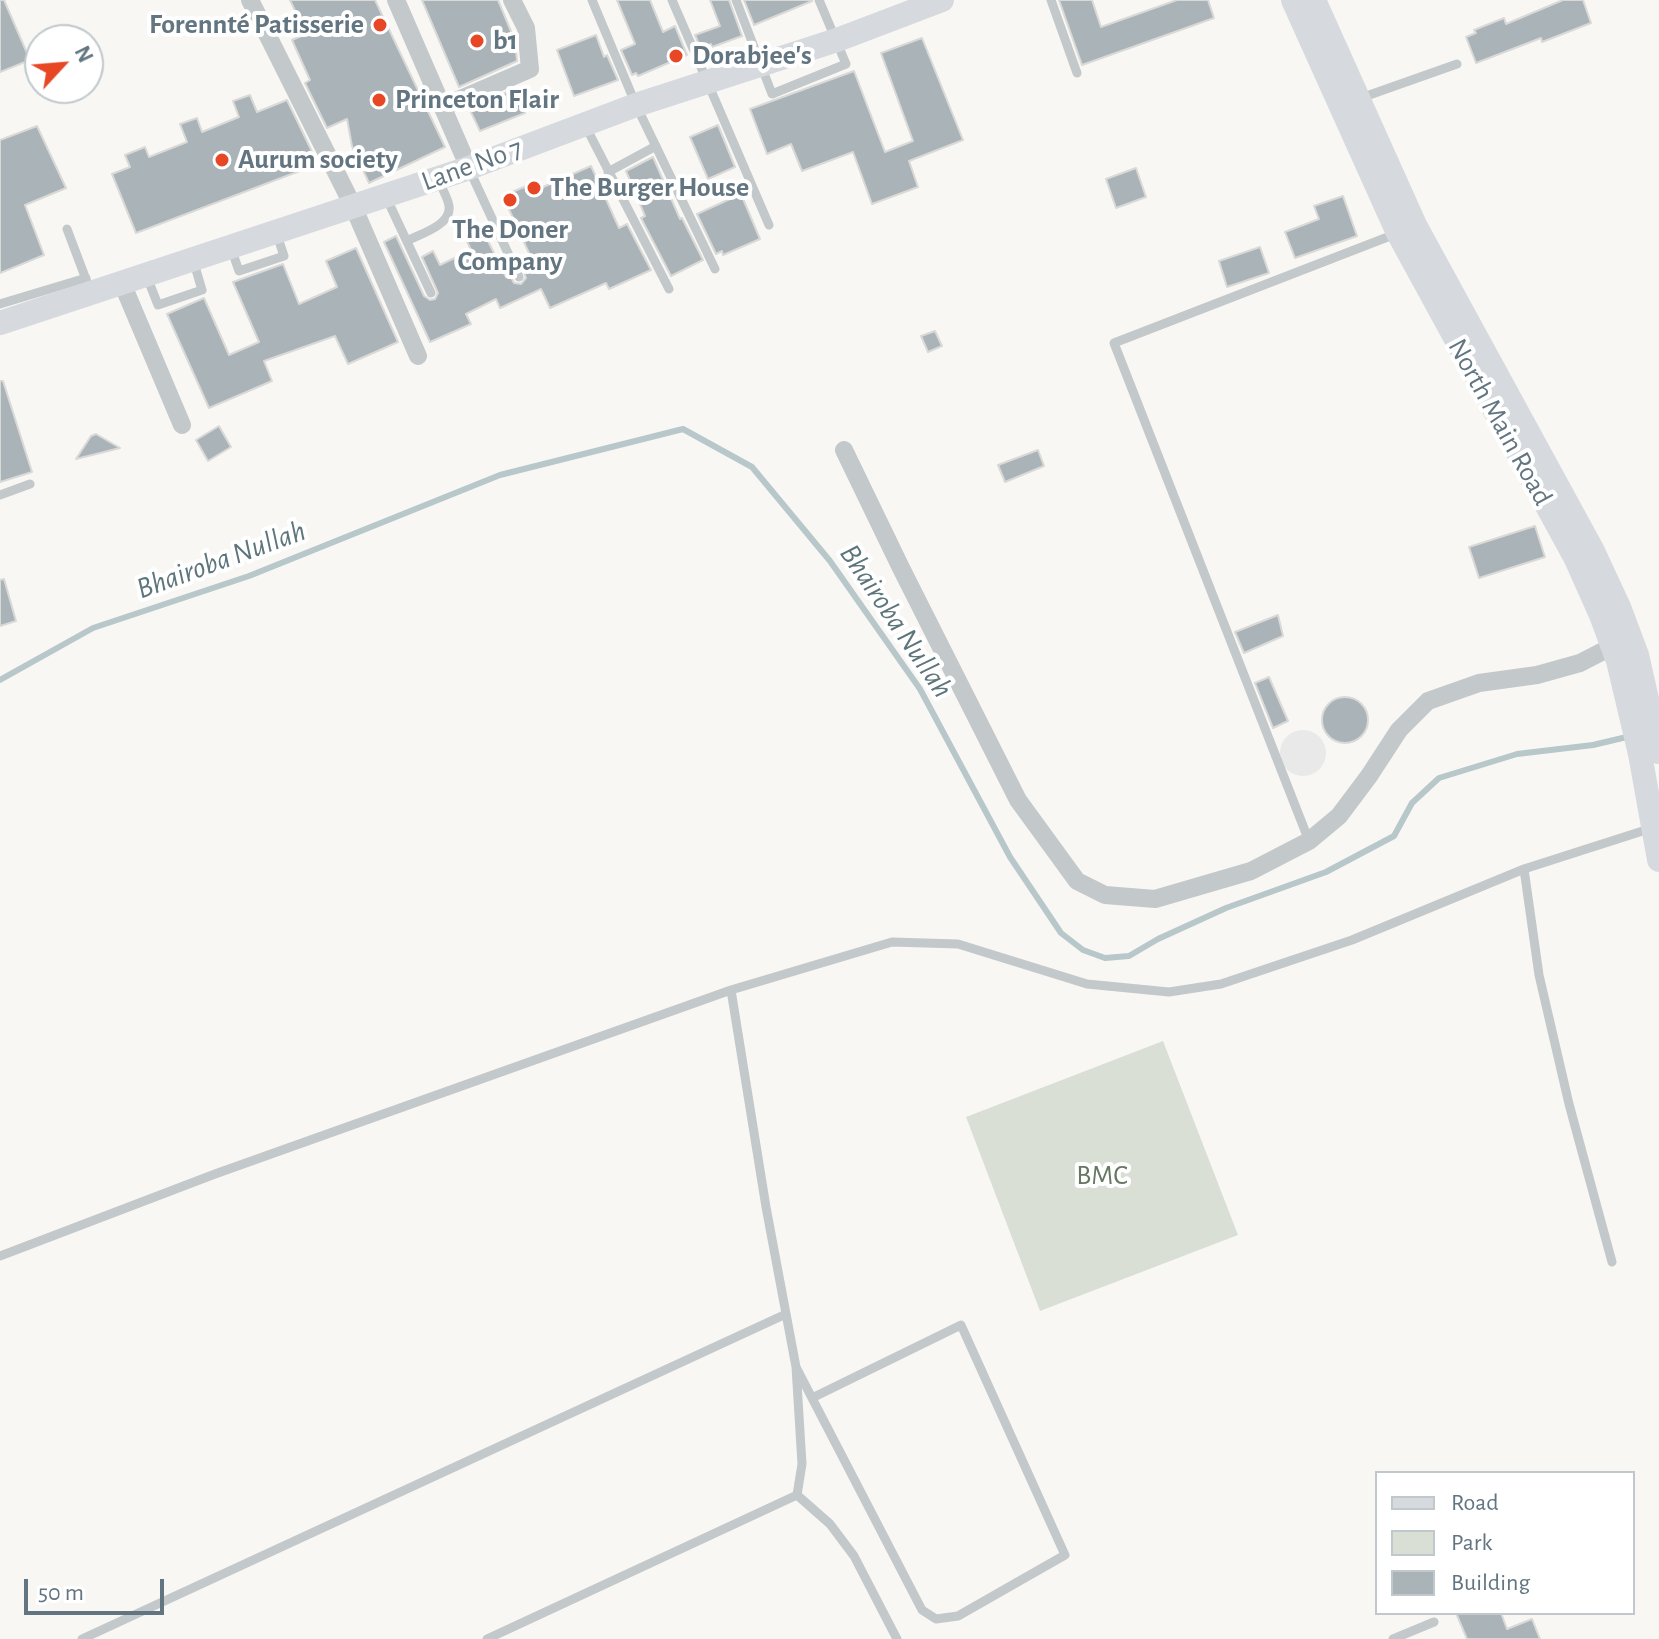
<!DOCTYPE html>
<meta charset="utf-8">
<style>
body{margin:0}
#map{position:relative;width:1659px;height:1639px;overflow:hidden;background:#f8f7f4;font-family:"Alegreya Sans",sans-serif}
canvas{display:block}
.legend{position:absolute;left:1375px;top:1471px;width:260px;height:144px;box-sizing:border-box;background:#fff;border:2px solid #c0c8cc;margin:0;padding:10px 14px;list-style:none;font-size:24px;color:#627580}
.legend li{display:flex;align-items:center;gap:16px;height:40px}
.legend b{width:40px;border:2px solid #c0c8cc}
.north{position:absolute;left:24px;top:24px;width:80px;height:80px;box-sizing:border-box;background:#fff;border:2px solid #c0c8cc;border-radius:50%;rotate:64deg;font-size:22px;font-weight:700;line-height:32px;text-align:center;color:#627580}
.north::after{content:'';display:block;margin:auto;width:28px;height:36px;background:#e74725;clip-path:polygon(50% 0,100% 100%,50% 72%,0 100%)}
.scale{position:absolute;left:24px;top:1579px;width:140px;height:36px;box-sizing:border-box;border:4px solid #627580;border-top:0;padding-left:10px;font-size:24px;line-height:28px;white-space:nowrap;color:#627580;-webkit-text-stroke:6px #fff;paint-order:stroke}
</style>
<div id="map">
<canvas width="1659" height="1639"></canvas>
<ul class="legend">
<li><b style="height:10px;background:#d6dade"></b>Road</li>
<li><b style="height:22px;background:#d9dfd5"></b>Park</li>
<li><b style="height:22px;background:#a9b3b8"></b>Building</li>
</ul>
<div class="north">N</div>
<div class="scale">50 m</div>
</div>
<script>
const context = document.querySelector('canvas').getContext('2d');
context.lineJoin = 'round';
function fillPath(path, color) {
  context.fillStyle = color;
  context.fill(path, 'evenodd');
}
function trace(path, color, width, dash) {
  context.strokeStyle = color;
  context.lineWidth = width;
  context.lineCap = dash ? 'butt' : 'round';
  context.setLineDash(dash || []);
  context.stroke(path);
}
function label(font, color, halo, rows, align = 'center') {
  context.font = font + ' "Alegreya Sans",sans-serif';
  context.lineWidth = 8;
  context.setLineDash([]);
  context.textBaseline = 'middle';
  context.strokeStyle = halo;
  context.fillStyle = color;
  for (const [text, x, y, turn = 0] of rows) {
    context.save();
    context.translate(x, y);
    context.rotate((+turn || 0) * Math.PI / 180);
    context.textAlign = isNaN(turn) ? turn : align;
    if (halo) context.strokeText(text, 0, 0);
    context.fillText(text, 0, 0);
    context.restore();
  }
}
fillPath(new Path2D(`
 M1280 753a23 23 0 1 1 46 0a23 23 0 1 1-46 0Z`), '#e8e9e8');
fillPath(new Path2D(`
 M1163 1041 1238 1235 1040 1311 966 1117Z`), '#d9dfd5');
trace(new Path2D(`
 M0 680 93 628 249 576 500 475 683 429 752 467 830 561 920 689 1010 857 1061 933 1083 950 1105 958 1129 956 1158 939 1226 908 1326 872 1394 836 1412 803 1439 778 1517 754 1593 745 1631 736`), '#b8c7c9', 6);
const building = new Path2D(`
 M0 0H4L30 60 0 72Z
 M290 0H375L445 147 369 183 352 146 347 119 327 128 305 83 310 80 292 40 306 34Z
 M422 0H498L515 41 517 61 459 87Z
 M617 0H650L663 32 675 26 687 55 638 76 636 73 632 75 621 50 635 44Z
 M710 0H729L742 36 712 47 711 44 701 49 695 35 720 26Z
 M744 0H812V1L754 25Z
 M1059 0H1092L1101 27 1177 0H1208L1214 18 1082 65Z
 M1563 0H1583L1591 23 1542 42 1541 38 1476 63 1466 37 1476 33 1474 30 1504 18 1506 24Z
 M596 35 604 57 607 55 618 80 574 96 557 50Z
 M922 38 963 140 909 161 918 187 872 204 853 152 802 171 791 144 767 154 750 109 854 71 885 152 913 141 881 53Z
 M517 88 525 113 480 131 469 108Z
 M250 95 257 112 287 100 318 164 136 233 112 174 130 167 125 155 145 147 149 157 187 142 180 124 197 118 202 132 239 117 233 101Z
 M718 125 735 167 708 179 690 137Z
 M37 126 66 188 25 205 44 255 0 273V140Z
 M653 157 680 219 682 218 703 260 671 276 641 218 645 216 626 171Z
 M591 166 619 228 627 224 651 270 609 289 606 283 550 308 541 289 500 308 496 299 466 314 471 324 430 342 384 242 396 236 424 296 430 300 435 299 438 293 422 257 433 251 440 265 471 250 464 235 481 227 506 277 510 275 514 283 521 284 526 278 523 269 534 264 503 196 538 181 541 188Z
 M1136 168 1146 197 1116 208 1106 179Z
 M741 194 760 239 723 255 722 251 716 254 697 214Z
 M1343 196 1357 236 1295 258 1285 232 1319 219 1314 206Z
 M1260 247 1269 273 1227 287 1219 261Z
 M356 248 398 342 348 364 335 336 264 361 272 381 209 408 167 314 204 298 229 355 259 342 233 282 283 264 299 304 337 287 326 261Z
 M935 331 942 346 928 352 921 336Z
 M0 381H3L32 472 0 482Z
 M219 426 231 447 208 461 196 440Z
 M96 434 120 448 76 459 91 436Z
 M1038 450 1044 466 1005 482 998 465Z
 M1535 526 1545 557 1479 578 1469 547Z
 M4 579 16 621 0 626V580Z
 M1278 615 1283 636 1244 653 1235 632Z
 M1269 677 1288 721 1273 728 1255 683Z
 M1322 720a23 23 0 1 1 46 0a23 23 0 1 1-46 0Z
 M1456 1613H1501L1507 1629 1532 1619 1540 1639H1467Z`);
fillPath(building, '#a9b3b8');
trace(building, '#d9d9d7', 2);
trace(new Path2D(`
 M592 0 636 105 715 269
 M672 0 769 225
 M736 0 772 94 846 64 819 0
 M1051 0 1077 73
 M1358 99 1457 64
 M586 127 669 289
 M470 171 519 277
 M608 172 656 146
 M387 199 431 293
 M67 229 87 282
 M407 241C420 234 452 225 449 206 448 198 442 189 439 181
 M231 248 239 271 284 256 277 235
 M147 277 158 305 202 290 194 263
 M0 304 86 278
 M0 495 30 484
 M1309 841 1114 343 1398 233
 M1524 869 1539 975 1569 1104 1612 1262
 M0 1256 215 1174 731 990 892 942 958 944 1087 984 1169 992 1221 984 1352 940 1524 869 1652 828
 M796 1367 812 1398 922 1610 936 1619 958 1616 1065 1555 961 1325 812 1398
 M797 1495 830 1524 854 1556 897 1639
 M82 1639 786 1314
 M487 1639 797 1495 802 1464 796 1367 766 1207 731 990
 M1393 1639 1434 1622`), '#c3c8ca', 9);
trace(new Path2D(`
 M250 0 353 206 418 356
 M396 0 469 168
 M442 107 530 69 526 28 512 0
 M122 283 182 425
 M844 450 901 568 1018 800 1077 881 1105 895 1155 899 1251 871 1309 841 1339 816 1369 776 1399 730 1428 701 1479 683 1537 675 1580 663 1613 646`), '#c3c8ca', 18);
trace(new Path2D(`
 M1293 0 1398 233 1576 559 1601 615 1618 661 1640 754 1659 860
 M1314 0 1415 225 1593 551 1619 607 1637 655 1659 752
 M0 323 469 168 636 105 837 40 942 0`), '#d6dade', 24);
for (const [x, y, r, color] of [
 [380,25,8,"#e74725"],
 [477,41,8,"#e74725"],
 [676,56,8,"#e74725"],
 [379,100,8,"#e74725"],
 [222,160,8,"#e74725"],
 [534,188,8,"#e74725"],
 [510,200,8,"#e74725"]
]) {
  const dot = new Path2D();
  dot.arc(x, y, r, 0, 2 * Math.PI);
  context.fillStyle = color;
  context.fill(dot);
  trace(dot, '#fff', 3);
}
label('bold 28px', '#627580', '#fff', [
 ["Forennté Patisserie",364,25,"right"],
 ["b1",493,41],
 ["Dorabjee's",692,56],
 ["Princeton Flair",395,100],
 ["Aurum society",238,160],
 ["The Burger House",550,188],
 ["The Doner",510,230,"center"],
 ["Company",510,262,"center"]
], 'left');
label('28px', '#627580', '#fff', [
 ["Lane No 7",472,165,-20],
 ["North Main Road",1500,422,61]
]);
label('28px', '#667861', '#fff', [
 ["BMC",1102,1176]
]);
label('italic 30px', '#5d757b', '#fff', [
 ["Bhairoba Nullah",221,560,-20],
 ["Bhairoba Nullah",896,621,56]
]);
</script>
